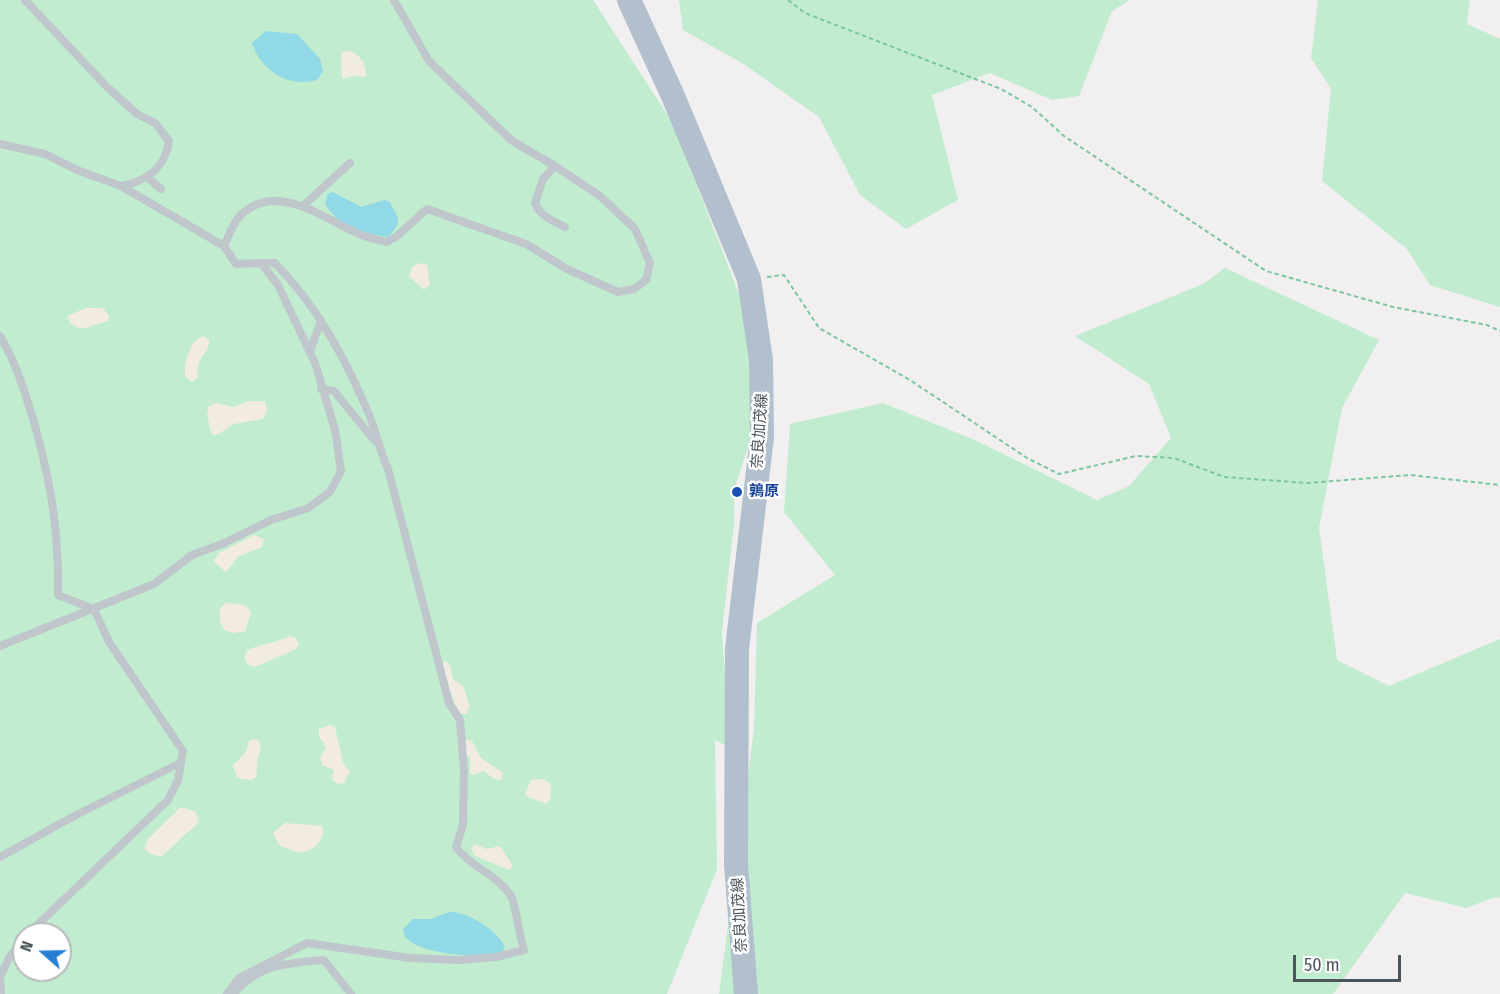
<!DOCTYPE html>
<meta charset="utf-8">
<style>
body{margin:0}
#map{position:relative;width:1500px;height:994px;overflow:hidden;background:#f2eff0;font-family:"Fira Sans Condensed",sans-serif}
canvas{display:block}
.north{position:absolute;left:12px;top:922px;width:60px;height:60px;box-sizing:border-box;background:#fff;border:2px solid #b6bbbd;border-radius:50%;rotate:290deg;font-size:16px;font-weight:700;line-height:24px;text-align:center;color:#49545b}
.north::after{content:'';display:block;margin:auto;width:21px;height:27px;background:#267ed5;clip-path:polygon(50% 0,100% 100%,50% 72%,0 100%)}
.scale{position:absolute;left:1293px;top:955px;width:108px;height:27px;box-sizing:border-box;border:3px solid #49545b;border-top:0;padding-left:8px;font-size:18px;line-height:21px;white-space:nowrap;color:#49545b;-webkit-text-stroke:4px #fff;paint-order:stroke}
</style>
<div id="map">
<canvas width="1500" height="994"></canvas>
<div class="north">N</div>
<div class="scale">50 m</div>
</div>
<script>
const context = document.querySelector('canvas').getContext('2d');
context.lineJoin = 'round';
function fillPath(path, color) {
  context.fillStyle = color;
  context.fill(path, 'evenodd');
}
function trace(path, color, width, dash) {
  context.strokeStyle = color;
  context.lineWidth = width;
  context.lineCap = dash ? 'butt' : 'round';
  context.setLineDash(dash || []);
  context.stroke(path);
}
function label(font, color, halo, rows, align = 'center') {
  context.font = font + ' "Fira Sans Condensed","Noto Sans JP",sans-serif';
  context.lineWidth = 5;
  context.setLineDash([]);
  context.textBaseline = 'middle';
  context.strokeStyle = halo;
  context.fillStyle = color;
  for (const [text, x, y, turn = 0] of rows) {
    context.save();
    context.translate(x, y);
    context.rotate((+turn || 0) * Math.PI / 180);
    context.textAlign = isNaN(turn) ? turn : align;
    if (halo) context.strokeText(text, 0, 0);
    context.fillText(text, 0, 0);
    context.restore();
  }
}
fillPath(new Path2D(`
 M0 0H593L672 122 743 304 753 363 751 438 734 490V524L722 631 726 691 725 745 715 740 717 869 667 994H0ZM24 934H60V970H24Z
 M679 0H1130L1112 11 1079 96 1052 100 990 73 932 95 958 200 906 229 860 195 819 117 742 63 683 30Z
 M1318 0H1470L1467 24 1500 39V307L1430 285 1407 249 1322 181 1331 89 1311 58Z
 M1225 268 1379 340 1342 408 1319 528 1337 660 1389 686 1500 639V898L1495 897 1466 908 1405 893 1333 994H719L754 729 757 623 835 575 784 512 790 424 883 403 975 440 1097 500 1129 486 1171 438 1149 384 1075 336 1203 284Z`), '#c1eccf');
fillPath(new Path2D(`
 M345 51C359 51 367 64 366 77L353 76 342 79 341 53Z
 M419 263 427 265 430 285 424 290 409 276 412 267Z
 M86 308H103L109 316 108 321 81 329 70 323 67 316Z
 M203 336 209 339C211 354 194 357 198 377L192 382 185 376C184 363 189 341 203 336Z
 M248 401H265L267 411 263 419 234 424 215 436 211 433 207 414 209 406 217 403 234 407Z
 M254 535 264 539 262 547 239 556 226 572 213 561 219 553Z
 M226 602C237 606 245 601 251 613L245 631 233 633 224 630 220 621V608Z
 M290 636 296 638 299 643 296 649 255 667 247 664 244 658 247 650C261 644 275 643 290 636Z
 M445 661 449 663 453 679 463 686 470 707 466 714 457 713 452 695 439 668Z
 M330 725 335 727 343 762 350 772 344 783 337 784 332 779 334 770 322 765 320 758 326 747 319 736V729Z
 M254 739 259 741 261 749 258 757 256 777 251 780 237 778 233 765 246 752 249 741Z
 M468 740 472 741 481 758 503 773 501 780 494 779 484 771 474 775 470 774V758L461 749 462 742Z
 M543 779 551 784 550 800 546 804 526 796 525 793 531 780Z
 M181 807 195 811 199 822 161 857 150 854 145 849 147 840Z
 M285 823 322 826C327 840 311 854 297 852 291 851 284 847 279 845L273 833Z
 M476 844 486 849 500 846 513 866 509 870 475 856 471 848Z`), '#f2ebe1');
fillPath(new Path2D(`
 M266 31 297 34 320 59 323 71 317 80C289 88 261 71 252 43Z
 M333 192 361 207 384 200 390 202C399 220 403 221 388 237 365 234 335 225 325 203L328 194Z
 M449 912C466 911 498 930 505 947L502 952C480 959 421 955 405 937L403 929 413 919H431Z`), '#91d9e6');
trace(new Path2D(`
 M788 0 805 13 1001 89 1032 107 1064 136 1266 271 1393 307 1487 325 1500 331
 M767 277 784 275 819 328 910 380 1027 458 1059 474 1136 456 1174 458 1224 477 1308 483 1410 475 1500 485`), '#7cc79d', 2, [4.5, 3]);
trace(new Path2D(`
 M25 0 107 87 137 114 155 123 169 141C165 168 148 181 121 186
 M394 0 429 61 511 140 555 166 543 179 535 203C540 216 553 221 565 227
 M0 144 45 154 77 170 121 186 224 246 236 264 261 263 278 285 315 363 335 430 341 471 330 492 308 508 271 520 222 544 192 555 154 584 0 646
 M148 178 161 189
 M304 205 350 163
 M224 246C229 236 232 225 239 217 275 179 324 219 359 234 367 238 377 239 386 242L396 237 427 209 526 244 567 269 618 292 634 289 646 280 650 263 635 229 600 196 555 166
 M0 336C16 362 25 393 34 422 51 484 59 530 58 595L94 609 109 642 183 751 178 780 168 800 28 934
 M310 351 321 321
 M321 389 334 391 374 440
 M0 857 76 815 180 763
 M0 977 9 958 24 939
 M0 979 1 994
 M227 994 239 978 307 943 410 958 459 960 496 957 524 950C519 936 516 905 511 896 498 875 470 867 456 847L463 825 464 770 460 720 449 703 388 469C379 449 376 431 368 412 344 356 317 306 275 263H261
 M234 994C256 964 290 963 324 960L351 994`), '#bfc7cd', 8);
trace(new Path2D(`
 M629 0 673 96 749 279 761 360 762 437 737 649 736 864 746 994`), '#b1c0cc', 24);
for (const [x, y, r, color] of [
 [737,492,6,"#1a4fb4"]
]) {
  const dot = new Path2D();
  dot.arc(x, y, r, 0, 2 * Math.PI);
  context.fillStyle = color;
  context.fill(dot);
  trace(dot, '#fff', 2);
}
label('15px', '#49545b', '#fff', [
 ["奈良加茂線",760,431,-86],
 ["奈良加茂線",740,915,-93]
]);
label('bold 15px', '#164399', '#fff', [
 ["鶉原",749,492]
], 'left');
</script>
